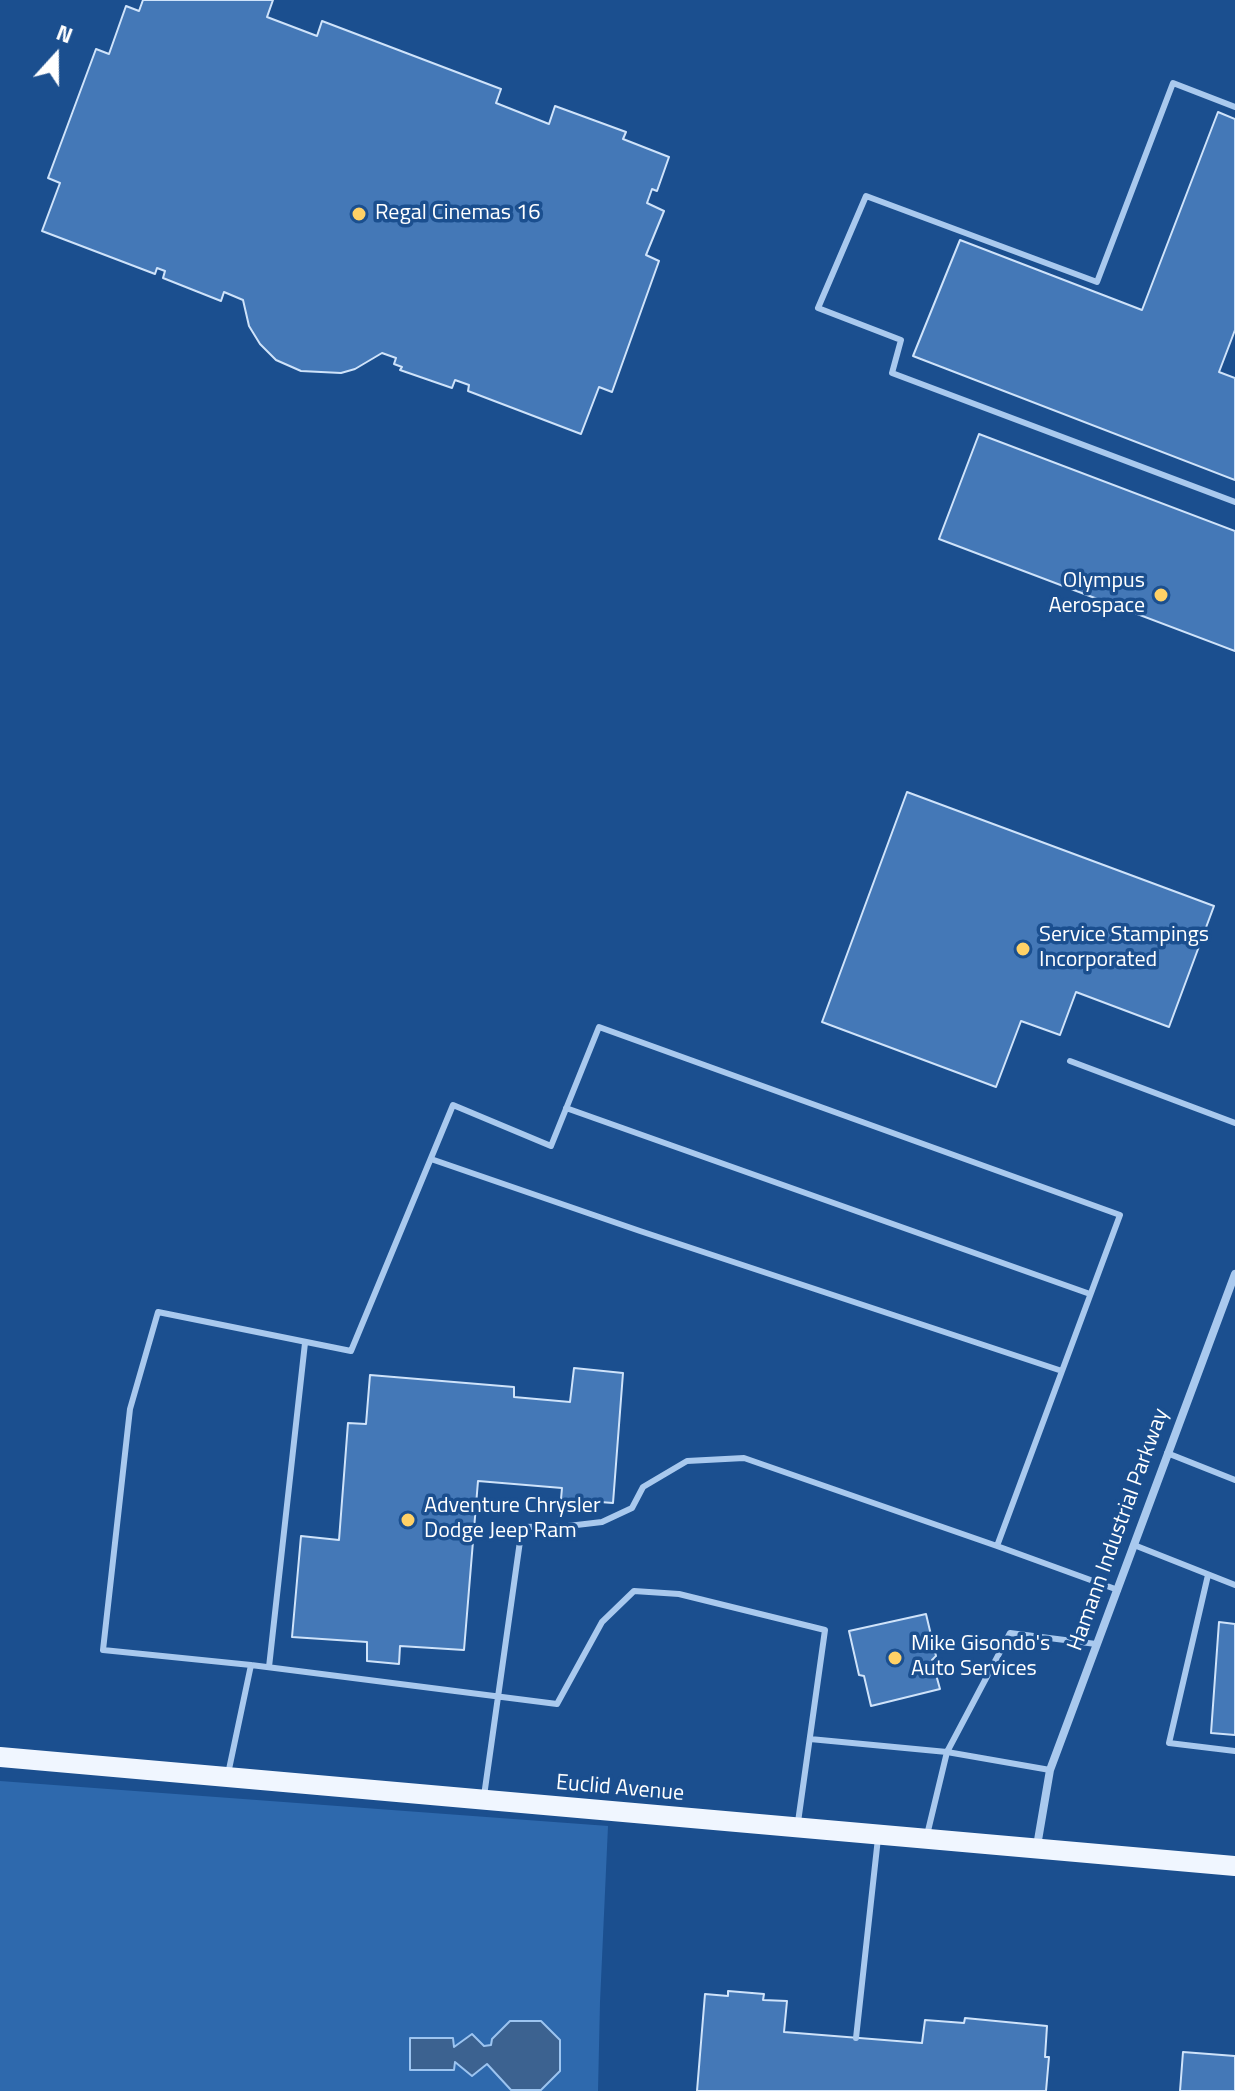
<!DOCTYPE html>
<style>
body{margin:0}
#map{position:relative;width:1235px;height:2091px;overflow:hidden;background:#1b4f8f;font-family:"Titillium Web",sans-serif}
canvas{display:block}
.north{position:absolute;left:16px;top:16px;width:80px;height:80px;-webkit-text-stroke:6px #1b4f8f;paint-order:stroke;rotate:21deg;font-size:22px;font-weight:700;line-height:32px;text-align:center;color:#fff}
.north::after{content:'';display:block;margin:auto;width:28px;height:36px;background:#fff;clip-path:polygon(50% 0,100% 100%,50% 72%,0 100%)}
</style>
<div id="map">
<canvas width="1235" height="2091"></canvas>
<div class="north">N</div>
</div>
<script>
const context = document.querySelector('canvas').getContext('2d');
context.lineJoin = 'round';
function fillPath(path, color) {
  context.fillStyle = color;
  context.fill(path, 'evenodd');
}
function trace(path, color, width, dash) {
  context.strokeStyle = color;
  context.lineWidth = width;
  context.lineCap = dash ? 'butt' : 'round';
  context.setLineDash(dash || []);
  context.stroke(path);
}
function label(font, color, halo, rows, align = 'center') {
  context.font = font + ' "Titillium Web",sans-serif';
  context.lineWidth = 7;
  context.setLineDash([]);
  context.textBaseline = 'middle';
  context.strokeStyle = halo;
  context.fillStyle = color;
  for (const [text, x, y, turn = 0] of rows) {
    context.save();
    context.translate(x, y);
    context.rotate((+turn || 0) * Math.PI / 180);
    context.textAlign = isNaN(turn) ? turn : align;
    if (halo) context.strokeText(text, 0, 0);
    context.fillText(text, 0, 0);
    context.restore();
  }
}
fillPath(new Path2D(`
 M0 1781 608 1826 600 2002 598 2091H0Z`), '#2e69ad');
const water = new Path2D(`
 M510 2021H541L560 2040V2071L541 2090H511L487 2064 472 2076 455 2062 454 2070H410V2038H453L454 2047 472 2034 484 2046 491 2045 492 2039Z`);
fillPath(water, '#3c6290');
trace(water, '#9cc4f0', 2);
const building = new Path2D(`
 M143 0H273L267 17 317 36 322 21 501 89 496 103 549 124 555 106 626 132 623 139 669 157 657 191 652 189 647 203 664 211 646 255 659 261 612 392 599 387 581 434 468 391 469 385 455 380 452 388 400 370 402 367 394 364 396 358 382 353 355 369 341 373 301 371 276 360 260 344 249 326 243 300 224 292 221 301 163 278 165 271 157 268 155 274 42 231 60 183 48 178 96 49 109 54 126 6 139 11Z
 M1218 112 1235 119V330L1219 372 1235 378V480L913 356 960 240 1142 310Z
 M979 434 1235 531V651L939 539Z
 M907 792 1214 906 1169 1027 1076 992 1060 1035 1021 1021 996 1087 822 1022Z
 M574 1368 623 1373 613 1503 561 1499 562 1488 478 1481 464 1650 400 1646 399 1664 367 1661V1642L292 1637 301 1536 339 1540 348 1423 366 1424 370 1375 514 1387V1397L570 1402Z
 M926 1614 936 1656 932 1660 940 1689 871 1706 864 1676 859 1675 849 1631Z
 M1219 1622 1235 1624V1735L1211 1733Z
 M728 1991 764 1994 763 2000 787 2001 784 2032 922 2043 925 2020 964 2023 965 2018 1047 2026 1045 2057H1049L1046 2091H697L705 1994 728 1996Z
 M1183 2052 1235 2056V2091H1180Z`);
fillPath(building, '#4478b7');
trace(building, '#cfe3fa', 2);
trace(new Path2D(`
 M1235 107 1173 83 1097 282 866 196 818 308 901 340 892 373 1235 502
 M1070 1061 1235 1123
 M566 1108 1090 1294
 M431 1159 640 1231 1062 1371
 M1167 1453 1235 1480
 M1134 1545 1235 1585
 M997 1546 1118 1590
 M1208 1575 1169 1743 1235 1751
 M251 1665 557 1704 602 1622 634 1591 679 1594 825 1630 798 1822
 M269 1667 305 1343
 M810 1739 947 1752 927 1835
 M1050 1770 947 1752 1010 1633 1096 1644
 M228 1774 251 1665 103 1650 130 1409 158 1312 351 1351 453 1105 551 1146 599 1027 1120 1215 997 1546 744 1458 687 1461 643 1487 632 1508 602 1522 568 1526 522 1527 484 1796
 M856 2038 878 1838`), '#a9c9ee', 6);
trace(new Path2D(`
 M1037 1846 1050 1770 1235 1274`), '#a9c9ee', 8);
trace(new Path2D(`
 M0 1757 1235 1866`), '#f0f6ff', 20);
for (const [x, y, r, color] of [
 [359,214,8,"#ffd166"],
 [1161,595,8,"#ffd166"],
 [1023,949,8,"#ffd166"],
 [408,1520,8,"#ffd166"],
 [895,1658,8,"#ffd166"]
]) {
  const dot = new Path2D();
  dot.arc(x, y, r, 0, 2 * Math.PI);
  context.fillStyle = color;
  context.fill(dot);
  trace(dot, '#1b4f8f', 3);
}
label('22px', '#fff', '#1b4f8f', [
 ["Regal Cinemas 16",375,214],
 ["Olympus",1145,582,"right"],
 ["Aerospace",1145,607,"right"],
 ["Service Stampings",1039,936],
 ["Incorporated",1039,961],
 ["Adventure Chrysler",424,1507],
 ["Dodge Jeep Ram",424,1532],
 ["Mike Gisondo's",911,1645],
 ["Auto Services",911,1670]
], 'left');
label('22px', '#fff', '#1b4f8f', [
 ["Hamann Industrial Parkway",1119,1530,-70],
 ["Euclid Avenue",620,1789,5]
]);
</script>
